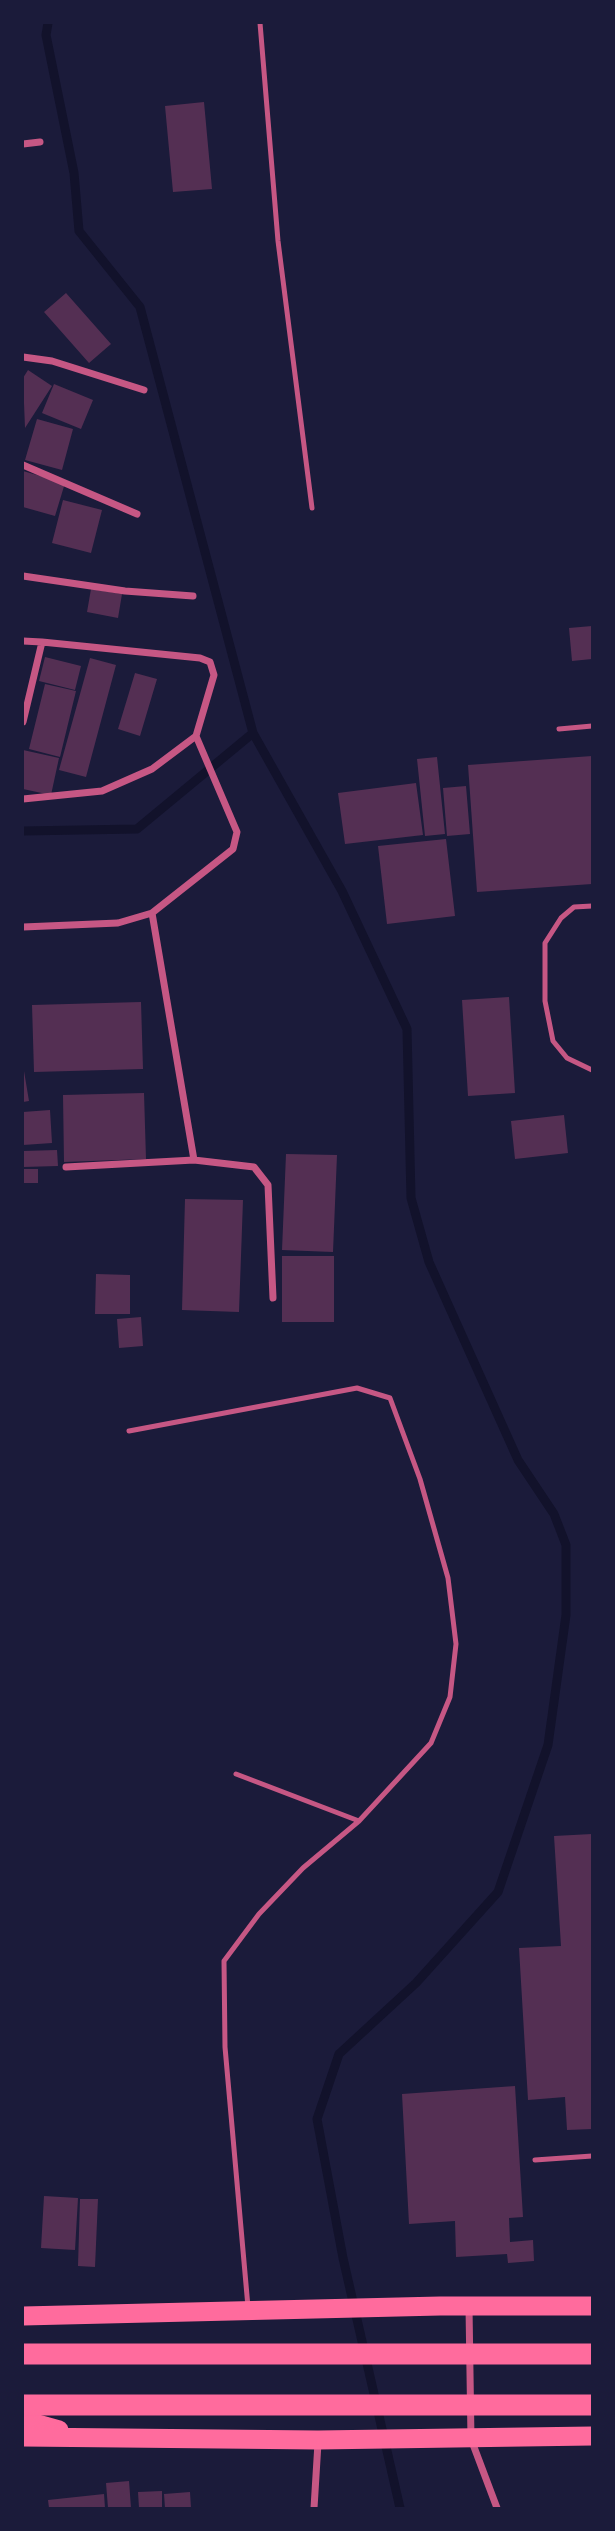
<!DOCTYPE html>
<style>
body{margin:0}
#map{position:relative;width:615px;height:2531px;overflow:hidden;background:#1b1b3a;font-family:"PT Sans Narrow",sans-serif}
canvas{display:block}
.frame{position:absolute;inset:0;border:24px solid #1b1b3a;pointer-events:none}
</style>
<div id="map">
<canvas width="615" height="2531"></canvas>
<div class="frame"></div>
</div>
<script>
const context = document.querySelector('canvas').getContext('2d');
context.lineJoin = 'round';
function trace(path, color, width, dash) {
  context.strokeStyle = color;
  context.lineWidth = width;
  context.lineCap = dash ? 'butt' : 'round';
  context.setLineDash(dash || []);
  context.stroke(path);
}
function fillPath(path, color) {
  context.fillStyle = color;
  context.fill(path, 'evenodd');
}
trace(new Path2D(`
 M253 733 342 891 407 1029 411 1198 429 1262 518 1460 554 1514 566 1545V1615L548 1745 498 1892 416 1983 339 2054 317 2119 343 2258 400 2508
 M23 831 137 829 253 733 140 307 79 231 74 173 46 35 48 23`), '#12122b', 9);
fillPath(new Path2D(`
 M204 102 212 189 173 192 165 106Z
 M66 293 111 344 89 363 44 312Z
 M28 370 52 386 25 428 23 378Z
 M54 384 93 400 81 429 42 413Z
 M37 419 73 429 62 470 25 460Z
 M23 471 65 483 55 516 23 507Z
 M63 500 102 510 91 553 52 543Z
 M91 589 122 594 118 618 87 612Z
 M592 626V659L572 661 569 628Z
 M45 657 81 666 75 690 39 681Z
 M90 658 116 665 86 777 59 770Z
 M135 673 157 679 140 736 118 729Z
 M45 684 76 691 60 757 29 749Z
 M23 750 59 758 51 795 23 789Z
 M592 756V884L477 892 468 765Z
 M437 757 445 834 425 836 417 759Z
 M416 783 423 835 345 844 338 793Z
 M466 786 470 834 447 836 443 788Z
 M446 839 455 916 387 924 378 846Z
 M509 997 515 1093 468 1096 462 1000Z
 M141 1002 143 1069 34 1072 32 1005Z
 M23 1065 29 1101 23 1102Z
 M144 1093 146 1159 64 1162 63 1095Z
 M50 1110 52 1143 23 1145V1112Z
 M564 1115 568 1153 515 1159 511 1121Z
 M57 1150 58 1166 23 1167V1151Z
 M286 1154 337 1155 333 1252 282 1250Z
 M23 1169H38V1183H23Z
 M185 1199 243 1200 239 1312 182 1310Z
 M282 1256H334V1322H282Z
 M96 1274 130 1275V1314H95Z
 M141 1317 143 1346 119 1348 117 1319Z
 M592 1834V2129L567 2130 565 2097 528 2100 519 1948 561 1946 554 1836Z
 M515 2086 523 2217 509 2218 510 2242 533 2240 534 2261 508 2263 507 2254 456 2257 455 2221 409 2224 402 2094Z
 M44 2196 78 2198 75 2250 41 2248Z
 M80 2199H98L95 2267 78 2266Z
 M129 2481 131 2508H108L106 2483Z
 M162 2491V2508H139L138 2492Z
 M190 2492 191 2508H165L164 2494Z
 M104 2494 105 2508H49L48 2500Z`), '#542f53');
trace(new Path2D(`
 M260 23 278 241 312 508
 M559 729 592 726
 M592 906 574 907 561 918 545 943V1001L553 1041 567 1058 592 1070
 M129 1431 357 1388 390 1398 420 1479 448 1578 456 1644 450 1697 431 1743 359 1821 303 1868 259 1914 224 1961 225 2047 248 2307
 M236 1774 359 1821
 M535 2160 592 2156`), '#c65784', 5);
trace(new Path2D(`
 M23 144 40 142
 M23 357 52 361 144 390
 M23 465 137 514
 M23 576 125 591 193 596
 M23 641 42 642 23 722
 M23 799 102 791 152 769 196 736 214 675 210 662 200 658 42 642
 M152 913 194 1160
 M23 927 118 923 152 913 233 849 237 832 196 736
 M66 1167 194 1160 254 1167 268 1185 273 1298
 M469 2307 471 2439 497 2508
 M314 2508 318 2443`), '#c65784', 7);
trace(new Path2D(`
 M23 2316 440 2306H592
 M23 2420 59 2430
 M23 2437 318 2440 592 2436`), '#ff6b9d', 19);
trace(new Path2D(`
 M23 2354H592
 M23 2405H592`), '#ff6b9d', 21);
</script>
